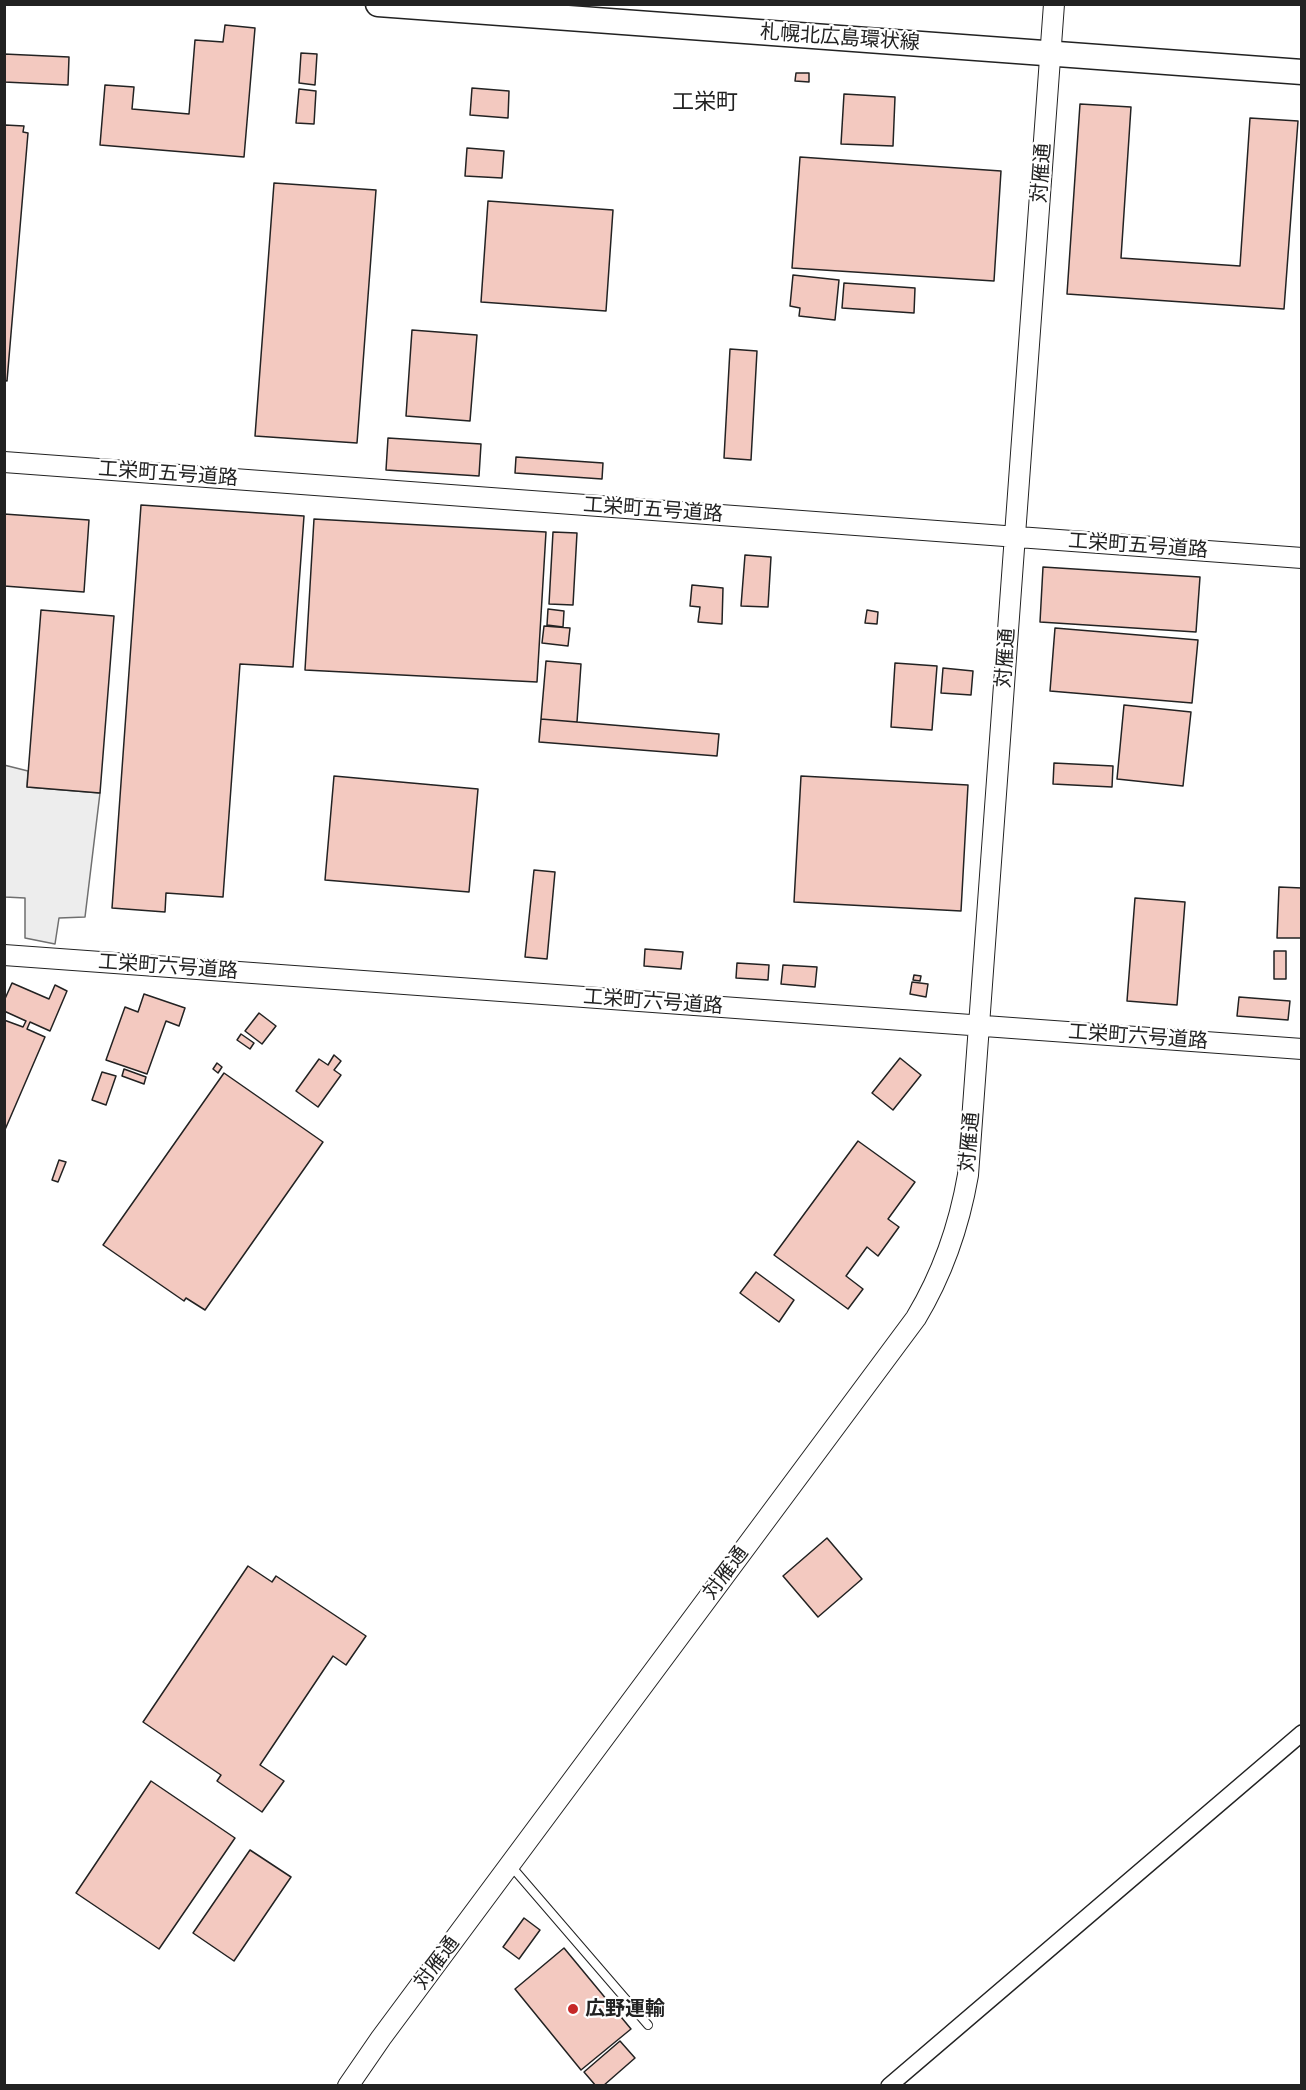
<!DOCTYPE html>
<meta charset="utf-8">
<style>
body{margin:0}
#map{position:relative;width:1306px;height:2090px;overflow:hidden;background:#fff;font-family:Karla,sans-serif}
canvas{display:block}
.frame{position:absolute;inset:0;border:6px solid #222;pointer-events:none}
</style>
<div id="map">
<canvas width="1306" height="2090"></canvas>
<div class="frame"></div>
</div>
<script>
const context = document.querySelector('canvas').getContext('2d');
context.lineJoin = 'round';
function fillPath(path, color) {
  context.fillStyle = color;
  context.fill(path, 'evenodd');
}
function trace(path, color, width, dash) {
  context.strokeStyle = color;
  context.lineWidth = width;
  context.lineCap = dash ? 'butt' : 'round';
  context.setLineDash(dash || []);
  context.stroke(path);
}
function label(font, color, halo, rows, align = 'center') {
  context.font = font + ' Karla,"Noto Sans JP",sans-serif';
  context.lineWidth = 4.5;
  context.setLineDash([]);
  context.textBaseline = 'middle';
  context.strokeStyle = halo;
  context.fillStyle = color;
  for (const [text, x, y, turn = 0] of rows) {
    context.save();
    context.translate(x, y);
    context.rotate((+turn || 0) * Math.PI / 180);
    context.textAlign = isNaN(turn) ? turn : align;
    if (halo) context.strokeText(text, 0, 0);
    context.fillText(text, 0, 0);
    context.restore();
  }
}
const parking = new Path2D(`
 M4 765 28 771 27 787 100 793 85 917 59 918 55 944 25 938V898L5 897Z`);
fillPath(parking, '#ededed');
trace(parking, '#6f6f6f', 1.5);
const building = new Path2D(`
 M225 25 255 28 244 157 100 145 105 85 134 87 132 109 189 114 195 40 223 42Z
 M301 53 317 54 315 85 299 83Z
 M4 54 69 57 68 85 4 82Z
 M796 73H809V82L795 81Z
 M472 88 509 91 508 118 470 115Z
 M299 89 316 91 314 124 296 123Z
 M844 94 895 97 893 146 841 144Z
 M1080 104 1131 107 1121 258 1240 266 1250 118 1298 121 1284 309 1067 294Z
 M5 125 24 126 23 132 28 133 7 381 4 380Z
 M467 148 504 151 502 178 465 176Z
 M800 157 1001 171 994 281 792 268Z
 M274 183 376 190 357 443 255 436Z
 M488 201 613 210 606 311 481 302Z
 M793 275 839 280 835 320 799 316 800 308 790 306Z
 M844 283 915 288 914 313 842 308Z
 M412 330 477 335 470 421 406 416Z
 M730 349 757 351 751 460 724 458Z
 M388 438 481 444 479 476 386 470Z
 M516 457 603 463 602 479 515 473Z
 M141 505 304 516 293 667 240 664 223 897 166 893 165 912 112 908Z
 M4 514 89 520 84 592 4 586Z
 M314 519 546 532 537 682 305 670Z
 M553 532 577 533 573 605 549 604Z
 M745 555 771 557 768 607 741 606Z
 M1043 567 1200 577 1196 632 1040 622Z
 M692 585 723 588 722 624 698 622 700 607 690 606Z
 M548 609 564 611 563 627 547 625Z
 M41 610 114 616 100 793 27 787Z
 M867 610 878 612 877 624 865 623Z
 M544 626 570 628 568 646 542 643Z
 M1055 628 1198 640 1192 703 1050 691Z
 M546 661 581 664 577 722 541 719Z
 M895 663 937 666 932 730 891 727Z
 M943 668 973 671 971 695 941 693Z
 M1124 705 1191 712 1183 786 1117 779Z
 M541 719 719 734 717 756 539 742Z
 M1054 763 1113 766 1112 787 1053 784Z
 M334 776 478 789 469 892 325 880Z
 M801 776 968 785 961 911 794 902Z
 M534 870 555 872 547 959 525 957Z
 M1279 887 1302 888 1301 938H1277Z
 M1135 898 1185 902 1177 1005 1127 1001Z
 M645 949 683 952 681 969 644 966Z
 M1274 951H1286V979H1274Z
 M737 963 769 965 768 980 736 978Z
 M783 965 817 967 815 987 781 984Z
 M914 975 921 976 920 981 913 980Z
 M912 982 928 984 926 997 910 994Z
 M12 983 49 999 55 985 67 991 50 1031 30 1022 27 1029 45 1037 4 1132V1020L23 1027 26 1021 4 1011V1001Z
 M144 994 185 1008 179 1026 166 1021 147 1074 106 1060 125 1007 138 1012Z
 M1239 997 1290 1001 1288 1020 1237 1016Z
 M259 1013 276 1026 262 1044 245 1031Z
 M241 1034 254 1043 250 1049 237 1040Z
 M334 1055 341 1061 334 1070 341 1075 318 1107 296 1091 319 1059 328 1065Z
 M900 1058 921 1075 893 1110 872 1093Z
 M217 1063 222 1067 218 1073 213 1069Z
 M124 1069 146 1077 144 1084 122 1076Z
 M102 1072 116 1076 106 1105 92 1100Z
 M224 1073 323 1142 205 1310 186 1298 184 1301 103 1245Z
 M858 1141 915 1182 888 1219 899 1227 878 1256 867 1247 846 1276 863 1289 848 1309 774 1255Z
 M59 1160 66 1162 58 1182 52 1180Z
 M756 1272 794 1300 779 1322 740 1293Z
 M827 1538 862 1579 818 1617 783 1576Z
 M248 1566 272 1582 276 1576 366 1636 346 1665 333 1656 260 1765 284 1781 262 1812 217 1781 221 1775 143 1722Z
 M151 1781 235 1838 159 1949 76 1893Z
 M250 1850 291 1877 234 1961 193 1933Z
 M524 1918 540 1930 519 1959 503 1947Z
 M564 1948 631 2029 581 2070 515 1989Z
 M620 2041 635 2058 603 2086H596L584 2072Z`);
fillPath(building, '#f3c9c0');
trace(building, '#222', 1.5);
const service = new Path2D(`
 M511 1866 648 2025`);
const minor = new Path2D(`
 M889 2086 1302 1733`);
const tertiary = new Path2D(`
 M4 462 1302 558
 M4 955 1302 1049
 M348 2086 381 2038 916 1318C943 1273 959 1227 968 1175L1054 4`);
const primary = new Path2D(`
 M378 4 1302 72`);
trace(service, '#222', 10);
trace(minor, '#222', 18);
trace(tertiary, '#222', 22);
trace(primary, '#222', 27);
trace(service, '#fff', 8);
trace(minor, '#fff', 15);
trace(tertiary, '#fff', 20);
trace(primary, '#fff', 24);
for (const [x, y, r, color] of [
 [573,2009,6,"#c62828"]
]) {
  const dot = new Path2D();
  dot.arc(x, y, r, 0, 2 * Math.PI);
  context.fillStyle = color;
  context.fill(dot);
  trace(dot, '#fff', 2);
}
label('20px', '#222', '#fff', [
 ["札幌北広島環状線",840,38,4],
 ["対雁通",1042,173,-86],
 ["工栄町五号道路",168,474,4],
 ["工栄町五号道路",653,510,4],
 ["工栄町五号道路",1138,546,4],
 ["対雁通",1006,658,-86],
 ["工栄町六号道路",168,967,4],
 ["工栄町六号道路",653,1002,4],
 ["工栄町六号道路",1138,1037,4],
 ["対雁通",970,1142,-85],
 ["対雁通",726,1573,-53],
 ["対雁通",437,1963,-53]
]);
label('bold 20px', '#222', '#fff', [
 ["広野運輸",585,2009]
], 'left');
label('22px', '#222', '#fff', [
 ["工栄町",705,103]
]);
</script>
